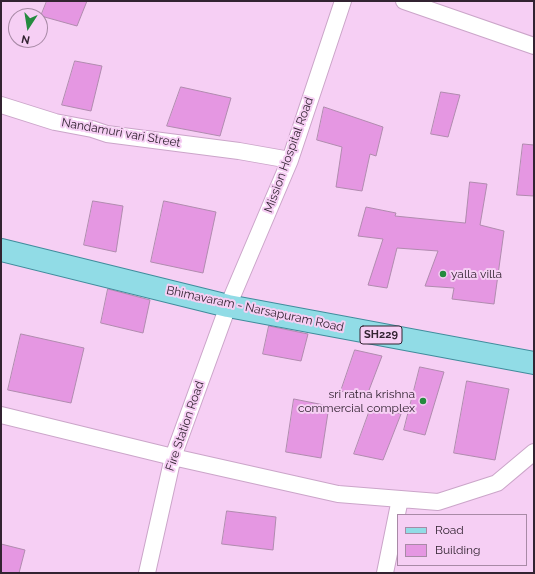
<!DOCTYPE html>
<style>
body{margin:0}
#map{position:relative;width:535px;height:574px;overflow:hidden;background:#f6cff4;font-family:Raleway,sans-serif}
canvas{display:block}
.frame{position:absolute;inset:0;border:2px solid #322331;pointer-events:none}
.legend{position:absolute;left:397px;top:514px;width:130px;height:52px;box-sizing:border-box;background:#f6cff4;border:1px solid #a88aa6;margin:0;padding:5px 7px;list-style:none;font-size:12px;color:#322331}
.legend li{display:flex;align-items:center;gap:8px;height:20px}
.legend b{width:20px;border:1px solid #a88aa6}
.north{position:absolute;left:8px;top:8px;width:40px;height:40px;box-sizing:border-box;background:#f6cff4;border:1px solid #a88aa6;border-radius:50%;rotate:192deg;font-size:11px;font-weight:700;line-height:16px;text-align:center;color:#322331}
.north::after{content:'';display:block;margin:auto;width:14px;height:18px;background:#258a3f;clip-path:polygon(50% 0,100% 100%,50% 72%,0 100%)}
</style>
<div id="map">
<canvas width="535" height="574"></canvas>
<div class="frame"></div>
<ul class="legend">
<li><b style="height:5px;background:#91dce6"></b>Road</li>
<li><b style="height:11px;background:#e597e2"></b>Building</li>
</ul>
<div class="north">N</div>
</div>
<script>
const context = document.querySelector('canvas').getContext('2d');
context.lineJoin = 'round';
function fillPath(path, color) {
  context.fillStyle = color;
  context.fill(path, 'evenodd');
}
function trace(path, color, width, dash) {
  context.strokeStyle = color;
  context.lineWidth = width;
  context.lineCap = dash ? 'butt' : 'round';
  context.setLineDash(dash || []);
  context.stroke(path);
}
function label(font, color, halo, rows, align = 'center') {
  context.font = font + ' Raleway,sans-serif';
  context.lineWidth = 4;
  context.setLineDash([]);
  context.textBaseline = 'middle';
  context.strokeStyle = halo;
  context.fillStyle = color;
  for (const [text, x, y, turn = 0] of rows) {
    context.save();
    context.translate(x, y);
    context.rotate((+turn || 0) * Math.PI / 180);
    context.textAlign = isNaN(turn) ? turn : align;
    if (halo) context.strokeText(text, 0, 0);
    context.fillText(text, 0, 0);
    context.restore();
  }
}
const building = new Path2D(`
 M47 1H87L77 26 41 16Z
 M75 61 102 66 91 111 62 105Z
 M181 87 231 98 220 136 167 126Z
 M441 92 460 95 448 137 431 134Z
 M324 107 383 127 376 156 370 154 362 191 336 187 342 147 317 140Z
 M523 144 534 145V196L517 195Z
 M470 182 487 184 480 225 504 231 494 304 452 299 454 288 425 286 438 251 397 248 387 288 368 285 383 239 358 236 366 207 396 213 395 216 465 223Z
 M93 201 123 206 116 252 84 245Z
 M164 201 216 212 203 273 151 262Z
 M108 289 150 300 143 333 101 323Z
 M269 326 308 334 301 361 263 354Z
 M21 334 84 348 71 403 8 390Z
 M355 350 382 356 366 398 341 391Z
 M420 367 444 372 425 435 404 430Z
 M467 381 509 389 495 460 454 453Z
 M294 399 329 406 321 458 286 452Z
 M371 407 401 414 383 460 354 454Z
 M227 511 276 517 273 550 222 544Z
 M1 544 25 550 19 573H1Z`);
fillPath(building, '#e597e2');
trace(building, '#b08bae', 1);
const street = new Path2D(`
 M404 1 534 46
 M1 105 55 122 92 129 107 134 239 151 290 160
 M1 415 173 457 338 494 438 502 497 483 534 452
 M147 573 173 457 228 306 290 160 343 1
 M385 573 400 499`);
const primary = new Path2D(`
 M1 250 228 306 534 363`);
trace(street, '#cba5c9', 18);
trace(primary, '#408c9c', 24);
trace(street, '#fff', 16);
trace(primary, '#91dce6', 22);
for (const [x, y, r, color] of [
 [443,274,4,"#258a3f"],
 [423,401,4,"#258a3f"]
]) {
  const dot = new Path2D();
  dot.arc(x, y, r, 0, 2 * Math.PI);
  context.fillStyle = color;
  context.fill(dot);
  trace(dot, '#f6cff4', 1.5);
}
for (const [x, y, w] of [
 [381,335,42]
]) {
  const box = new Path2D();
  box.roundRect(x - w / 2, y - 9, w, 18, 3);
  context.fillStyle = '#f6cff4';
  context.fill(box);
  trace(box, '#322331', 1);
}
label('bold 11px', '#322331', null, [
 ["SH229",381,335]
]);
label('12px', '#322331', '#f6cff4', [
 ["Nandamuri vari Street",121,133,10],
 ["Mission Hospital Road",289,155,-70],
 ["Bhimavaram - Narsapuram Road",255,309,12],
 ["Fire Station Road",185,426,-71]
]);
label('12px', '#322331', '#f6cff4', [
 ["yalla villa",451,274],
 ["sri ratna krishna",415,394,"right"],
 ["commercial complex",415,408,"right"]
], 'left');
</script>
